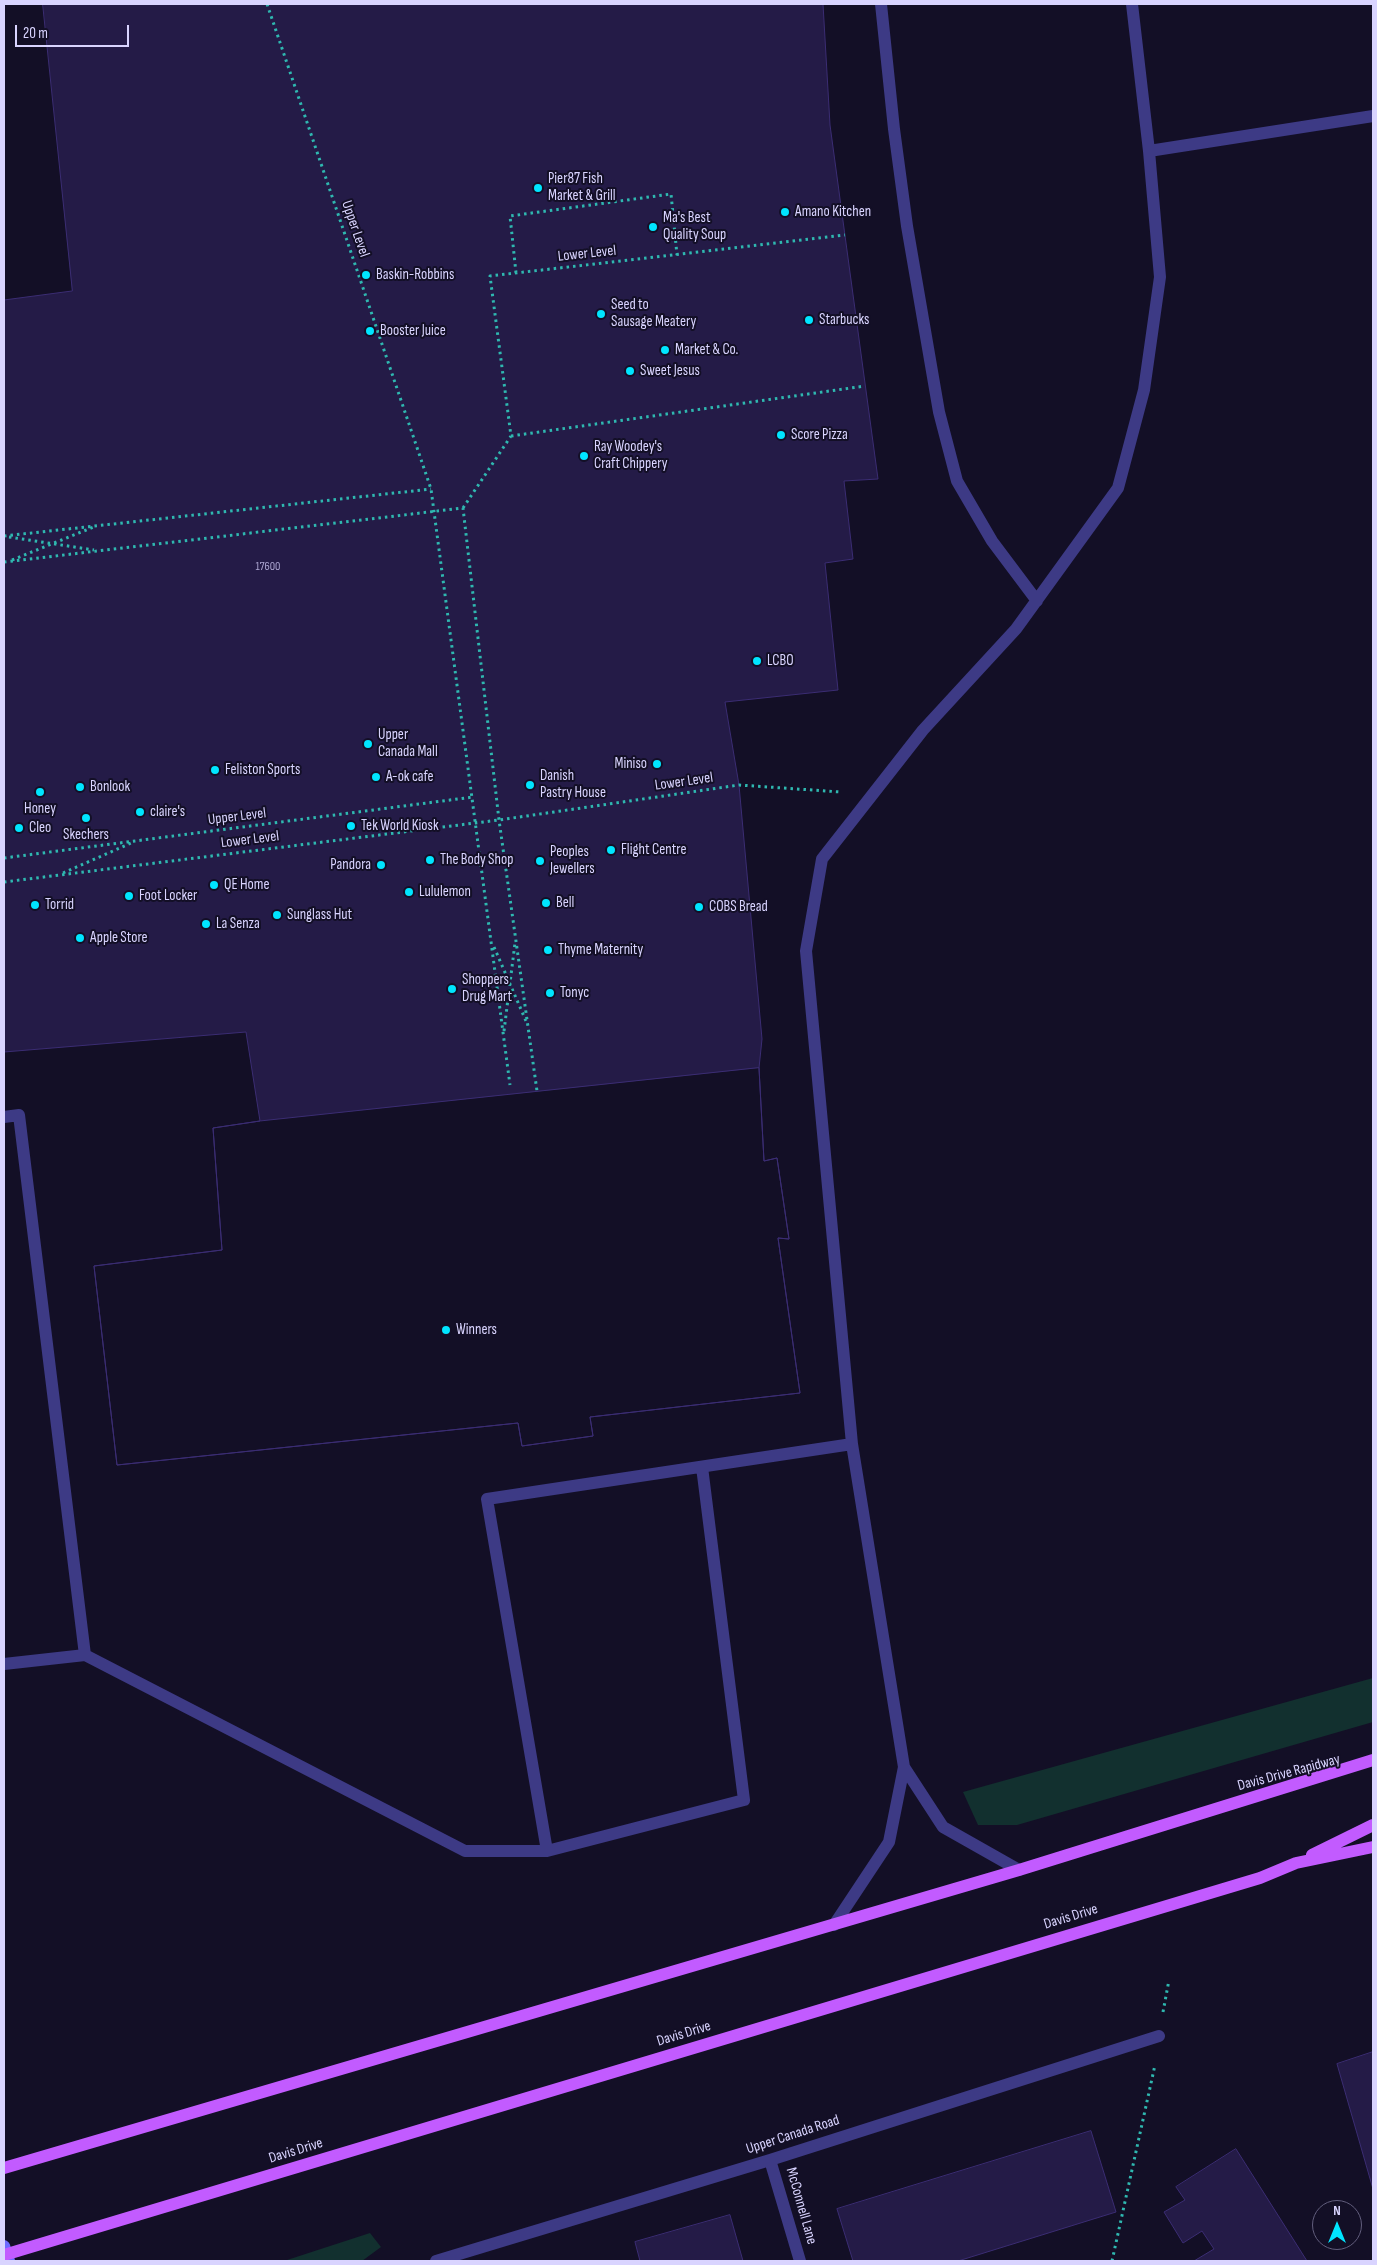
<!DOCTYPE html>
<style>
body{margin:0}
#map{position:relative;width:1377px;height:2265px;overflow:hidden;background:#130f26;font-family:"Sofia Sans Condensed",sans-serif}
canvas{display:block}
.frame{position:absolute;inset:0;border:5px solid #d9d4ff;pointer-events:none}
.north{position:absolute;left:1312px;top:2200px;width:50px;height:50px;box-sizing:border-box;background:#130f26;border:1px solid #625e7d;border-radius:50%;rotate:0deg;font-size:14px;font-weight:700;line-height:20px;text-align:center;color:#d9d4ff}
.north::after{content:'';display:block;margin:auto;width:18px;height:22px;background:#00e5ff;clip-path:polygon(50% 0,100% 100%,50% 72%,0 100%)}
.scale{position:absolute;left:15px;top:25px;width:114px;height:22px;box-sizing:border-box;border:2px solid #d9d4ff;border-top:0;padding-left:6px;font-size:15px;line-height:18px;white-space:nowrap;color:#d9d4ff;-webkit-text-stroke:4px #130f26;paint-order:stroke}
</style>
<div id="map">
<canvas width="1377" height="2265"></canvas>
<div class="frame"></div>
<div class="north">N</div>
<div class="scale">20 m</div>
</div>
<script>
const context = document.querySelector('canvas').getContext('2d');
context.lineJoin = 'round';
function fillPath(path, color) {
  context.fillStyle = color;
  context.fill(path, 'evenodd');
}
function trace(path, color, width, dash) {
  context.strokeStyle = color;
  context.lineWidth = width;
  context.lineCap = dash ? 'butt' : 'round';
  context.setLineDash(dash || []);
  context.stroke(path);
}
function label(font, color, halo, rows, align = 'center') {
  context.font = font + ' "Sofia Sans Condensed",sans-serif';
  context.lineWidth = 4;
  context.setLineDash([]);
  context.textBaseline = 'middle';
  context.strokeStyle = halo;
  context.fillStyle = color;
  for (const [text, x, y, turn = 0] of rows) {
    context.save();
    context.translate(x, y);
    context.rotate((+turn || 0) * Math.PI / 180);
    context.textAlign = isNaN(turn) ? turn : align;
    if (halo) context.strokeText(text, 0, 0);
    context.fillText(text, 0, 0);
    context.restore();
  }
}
fillPath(new Path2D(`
 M1373 1678V1722L1017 1825H978L963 1792Z
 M370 2233 381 2247 362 2261H284Z`), '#12302f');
const building = new Path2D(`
 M43 4H823L830 125 878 479 844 481 853 559 825 563 838 690 725 702 739 785 762 1039 759 1068 764 1161 777 1158 789 1239 778 1238 800 1393 590 1417 593 1436 522 1446 518 1423 117 1465 94 1266 222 1250 213 1128 260 1121 246 1032 4 1052V300L72 291Z
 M759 1068 764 1161 777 1158 789 1239 778 1238 800 1393 590 1417 593 1436 522 1446 518 1423 117 1465 94 1266 222 1250 213 1128 260 1121Z
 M1373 2052V2189L1337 2064Z
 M1091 2131 1116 2212 958 2261H853L837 2209Z
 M1236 2149 1307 2261H1194L1214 2249 1202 2231 1183 2243 1164 2212 1185 2200 1176 2187Z
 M730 2215 743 2261H640L635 2242Z`);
fillPath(building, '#241b47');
trace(building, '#3b2d73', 1);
trace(new Path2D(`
 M267 4 431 489 510 1085
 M516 273 510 216 671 194 677 255
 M511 436 865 386
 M463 508 511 436 490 276 845 235
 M4 536 431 489
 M9 537 94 550
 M12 560 96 526
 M4 562 463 508 499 820 537 1091
 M4 858 473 797
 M63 873 131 843
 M4 882 499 820 739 785 841 792
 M494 947 526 1021
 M504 1031 515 943
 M1163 2012 1169 1980
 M1112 2261 1155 2065`), '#2fb8b0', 3, [2.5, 4]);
trace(new Path2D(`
 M881 4 894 129 907 226 939 412 957 481 992 541 1037 601
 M1149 151 1373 116
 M4 1117 19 1115 85 1655
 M852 1444 806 951 822 859 923 730 1016 629 1118 488 1144 390 1160 277 1149 151 1132 4
 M4 1664 85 1655 465 1851H547L487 1499 852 1444 904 1767 889 1842 834 1925
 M904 1767 943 1827 1019 1870
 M547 1851 744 1800 702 1467`), '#3d3a85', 12);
trace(new Path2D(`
 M770 2160 800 2261
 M436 2261 770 2160 1159 2036`), '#3d3a85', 12);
trace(new Path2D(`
 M4 2246 9 2261`), '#6f6bff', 12);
trace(new Path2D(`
 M1312 1855 1373 1825
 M4 2168 1019 1870 1373 1760
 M4 2255 1260 1878 1296 1863 1373 1847`), '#c25bff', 12);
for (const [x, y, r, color] of [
 [538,188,5,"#00e5ff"],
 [785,212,5,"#00e5ff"],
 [653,227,5,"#00e5ff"],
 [366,275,5,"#00e5ff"],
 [601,314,5,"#00e5ff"],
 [809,320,5,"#00e5ff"],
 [370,331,5,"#00e5ff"],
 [665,350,5,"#00e5ff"],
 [630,371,5,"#00e5ff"],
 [781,435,5,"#00e5ff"],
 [584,456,5,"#00e5ff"],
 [757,661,5,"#00e5ff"],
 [368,744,5,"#00e5ff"],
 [657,764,5,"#00e5ff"],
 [215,770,5,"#00e5ff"],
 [376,777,5,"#00e5ff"],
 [530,785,5,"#00e5ff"],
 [80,787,5,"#00e5ff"],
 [40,792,5,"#00e5ff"],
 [140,812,5,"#00e5ff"],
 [86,818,5,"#00e5ff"],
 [351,826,5,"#00e5ff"],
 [19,828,5,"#00e5ff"],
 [611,850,5,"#00e5ff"],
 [430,860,5,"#00e5ff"],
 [540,861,5,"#00e5ff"],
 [381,865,5,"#00e5ff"],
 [214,885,5,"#00e5ff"],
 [409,892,5,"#00e5ff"],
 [129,896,5,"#00e5ff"],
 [546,903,5,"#00e5ff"],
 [35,905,5,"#00e5ff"],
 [699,907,5,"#00e5ff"],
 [277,915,5,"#00e5ff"],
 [206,924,5,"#00e5ff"],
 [80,938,5,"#00e5ff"],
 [548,950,5,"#00e5ff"],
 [452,989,5,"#00e5ff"],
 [550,993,5,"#00e5ff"],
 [446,1330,5,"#00e5ff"]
]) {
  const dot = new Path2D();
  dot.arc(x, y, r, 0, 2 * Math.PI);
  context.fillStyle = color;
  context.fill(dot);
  trace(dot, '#130f26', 2);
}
label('12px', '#aca6d1', null, [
 ["17600",268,567]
]);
label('15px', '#d9d4ff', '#130f26', [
 ["Pier87 Fish",548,179],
 ["Market & Grill",548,196],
 ["Amano Kitchen",795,212],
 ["Ma's Best",663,218],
 ["Quality Soup",663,235],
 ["Baskin-Robbins",376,275],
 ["Seed to",611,305],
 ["Sausage Meatery",611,322],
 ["Starbucks",819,320],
 ["Booster Juice",380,331],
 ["Market & Co.",675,350],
 ["Sweet Jesus",640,371],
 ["Score Pizza",791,435],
 ["Ray Woodey's",594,447],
 ["Craft Chippery",594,464],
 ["LCBO",767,661],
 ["Upper",378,735],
 ["Canada Mall",378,752],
 ["Miniso",647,764,"right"],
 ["Feliston Sports",225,770],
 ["Danish",540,776],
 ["Pastry House",540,793],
 ["A-ok cafe",386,777],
 ["Bonlook",90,787],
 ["Honey",40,809,"center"],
 ["claire's",150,812],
 ["Tek World Kiosk",361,826],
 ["Cleo",29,828],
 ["Skechers",86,835,"center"],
 ["Flight Centre",621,850],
 ["Peoples",550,852],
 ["Jewellers",550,869],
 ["The Body Shop",440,860],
 ["Pandora",371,865,"right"],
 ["QE Home",224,885],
 ["Lululemon",419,892],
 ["Foot Locker",139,896],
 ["Bell",556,903],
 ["Torrid",45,905],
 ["COBS Bread",709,907],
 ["Sunglass Hut",287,915],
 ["La Senza",216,924],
 ["Apple Store",90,938],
 ["Thyme Maternity",558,950],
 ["Shoppers",462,980],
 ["Drug Mart",462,997],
 ["Tonyc",560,993],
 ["Winners",456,1330]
], 'left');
label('15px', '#d9d4ff', '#130f26', [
 ["Upper Level",355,229,71],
 ["Lower Level",587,254,-6],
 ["Lower Level",684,782,-8],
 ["Upper Level",237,817,-7],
 ["Lower Level",250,840,-7],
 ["Davis Drive Rapidway",1289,1773,-15],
 ["Davis Drive",1071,1917,-17],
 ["Davis Drive",684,2034,-17],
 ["Upper Canada Road",793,2135,-18],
 ["Davis Drive",296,2151,-17],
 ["McConnell Lane",801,2206,74]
]);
</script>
